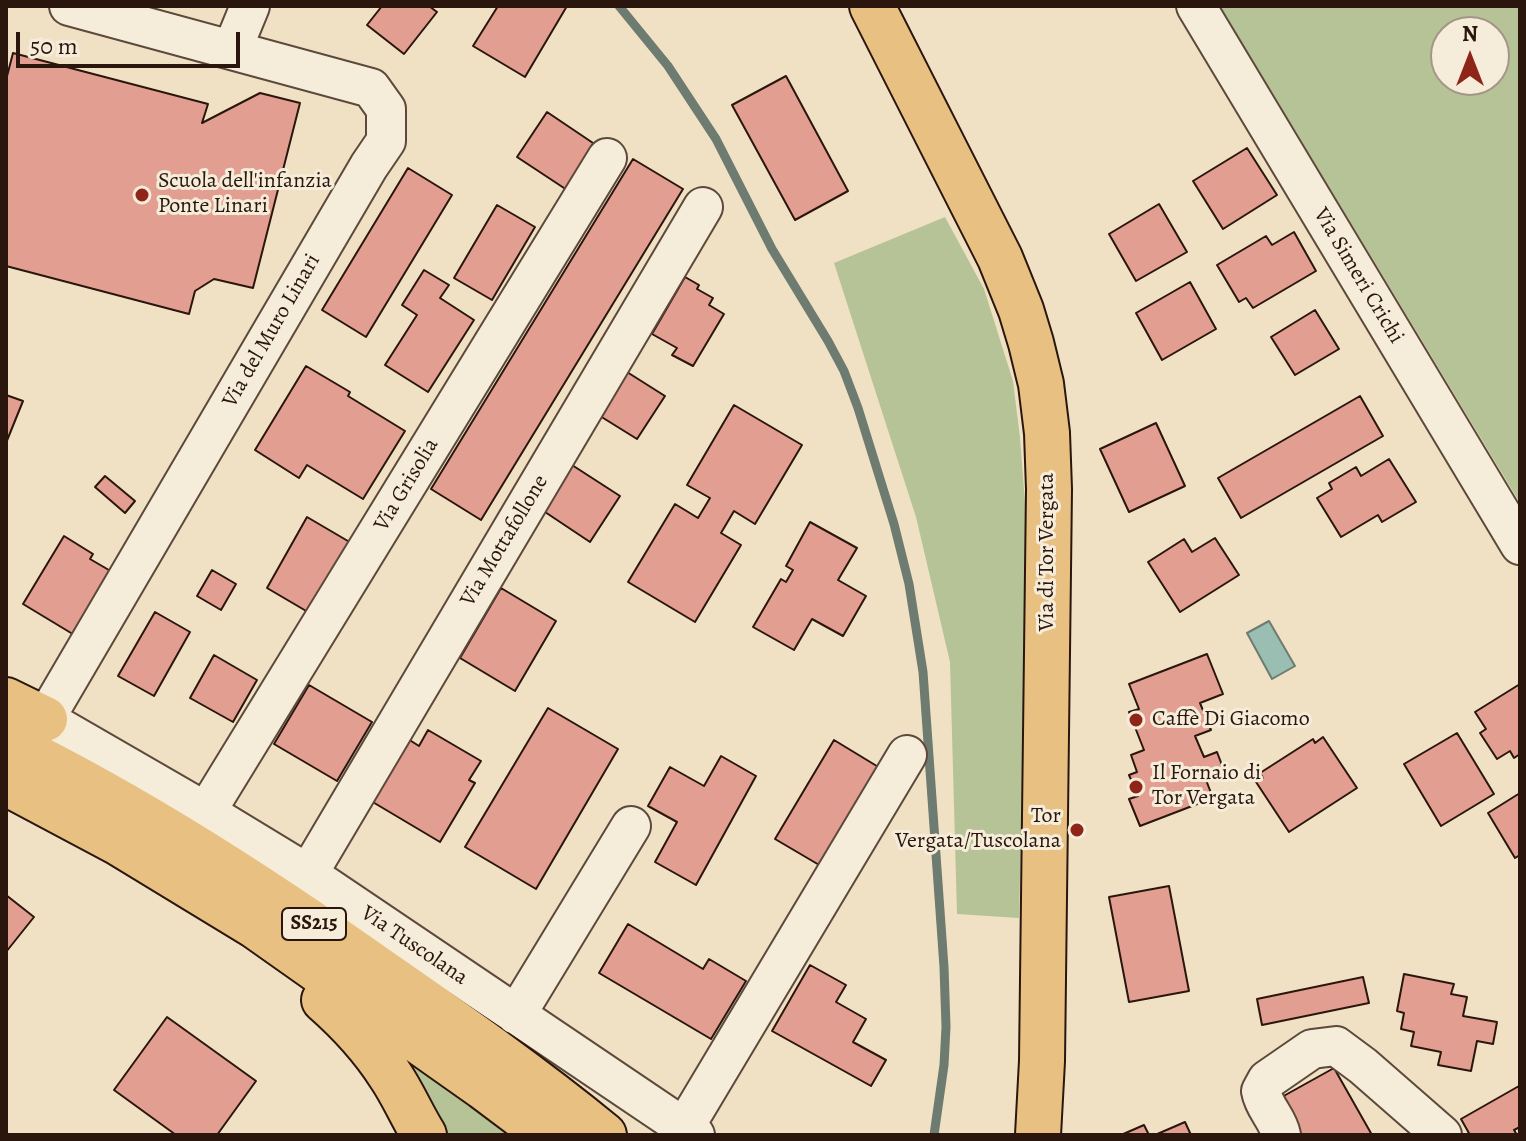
<!DOCTYPE html>
<meta charset="utf-8">
<style>
body{margin:0}
#map{position:relative;width:1526px;height:1141px;overflow:hidden;background:#f0e1c4;font-family:Alegreya,serif}
canvas{display:block}
.frame{position:absolute;inset:0;border:8px solid #2a160d;pointer-events:none}
.north{position:absolute;left:1430px;top:16px;width:80px;height:80px;box-sizing:border-box;background:#f5ecd9;border:2px solid #a49687;border-radius:50%;rotate:0deg;font-size:22px;font-weight:700;line-height:32px;text-align:center;color:#2a160d}
.north::after{content:'';display:block;margin:auto;width:28px;height:36px;background:#8f2418;clip-path:polygon(50% 0,100% 100%,50% 72%,0 100%)}
.scale{position:absolute;left:16px;top:32px;width:224px;height:36px;box-sizing:border-box;border:4px solid #2a160d;border-top:0;padding-left:10px;font-size:24px;line-height:28px;white-space:nowrap;color:#2a160d;-webkit-text-stroke:6px #f5ecd9;paint-order:stroke}
</style>
<div id="map">
<canvas width="1526" height="1141"></canvas>
<div class="frame"></div>
<div class="north">N</div>
<div class="scale">50 m</div>
</div>
<script>
const context = document.querySelector('canvas').getContext('2d');
context.lineJoin = 'round';
function fillPath(path, color) {
  context.fillStyle = color;
  context.fill(path, 'evenodd');
}
function trace(path, color, width, dash) {
  context.strokeStyle = color;
  context.lineWidth = width;
  context.lineCap = dash ? 'butt' : 'round';
  context.setLineDash(dash || []);
  context.stroke(path);
}
function label(font, color, halo, rows, align = 'center') {
  context.font = font + ' Alegreya,serif';
  context.lineWidth = 6;
  context.setLineDash([]);
  context.textBaseline = 'middle';
  context.strokeStyle = halo;
  context.fillStyle = color;
  for (const [text, x, y, turn = 0] of rows) {
    context.save();
    context.translate(x, y);
    context.rotate((+turn || 0) * Math.PI / 180);
    context.textAlign = isNaN(turn) ? turn : align;
    if (halo) context.strokeText(text, 0, 0);
    context.fillText(text, 0, 0);
    context.restore();
  }
}
fillPath(new Path2D(`
 M1220 6H1520V503ZM1446 32H1494V80H1446Z
 M945 217 984 289 1013 381 1020 438 1028 542 1019 918 957 914 950 662 916 517 834 263Z
 M390 1044 521 1135H444Z`), '#b6c397');
const water = new Path2D(`
 M1269 621 1295 666 1272 679 1247 633Z`);
fillPath(water, '#9abeb2');
trace(water, '#6d7b70', 2);
trace(new Path2D(`
 M619 6 668 66 716 139 772 249 828 341 844 371 858 408 894 524 909 584 923 672 944 967 946 1027 944 1065 934 1135`), '#6d7b70', 9);
const building = new Path2D(`
 M382 6H429L437 12 404 54 367 25Z
 M498 6H567L525 77 473 46Z
 M13 53 208 104 202 123 260 93 300 103 253 288 214 279 195 291 189 314 6 266V80Z
 M786 76 848 191 795 220 732 105Z
 M547 112 596 145 567 190 517 157Z
 M1247 148 1277 195 1223 229 1193 181Z
 M633 159 683 189 481 520 431 489Z
 M408 168 452 195 366 337 322 310Z
 M1159 204 1187 252 1136 281 1109 234Z
 M497 205 535 227 492 300 454 278Z
 M1294 232 1316 271 1253 308 1246 298 1239 302 1217 265 1266 236 1272 245Z
 M424 270 449 285 440 298 474 320 428 392 385 365 417 315 402 305Z
 M685 277 699 285 697 289 713 298 709 305 724 314 693 366 672 355 677 348 652 334Z
 M1190 282 1216 329 1162 360 1136 313Z
 M1315 310 1339 349 1295 375 1271 337Z
 M306 366 350 392 348 396 405 431 363 499 307 465 299 478 255 450Z
 M627 372 665 396 637 439 600 416Z
 M6 395 23 401 6 443Z
 M1360 396 1383 436 1241 518 1218 478Z
 M734 405 802 445 755 524 734 511 721 533 741 545 695 622 628 582 675 504 698 518 710 498 687 485Z
 M1156 423 1185 486 1129 512 1100 449Z
 M1389 459 1416 502 1382 522 1378 515 1341 537 1317 498 1332 489 1329 483 1356 467 1361 476Z
 M572 465 620 496 590 542 542 510Z
 M105 476 135 501 125 513 95 487Z
 M307 517 353 544 313 615 267 588Z
 M810 522 857 548 838 580 866 596 843 636 812 619 794 650 753 627 781 579 786 582 793 570 786 566Z
 M64 536 93 554 90 559 114 573 76 636 23 604Z
 M1215 538 1239 575 1180 612 1148 562 1184 539 1192 552Z
 M212 570 236 584 221 610 197 596Z
 M501 588 556 621 515 691 460 658Z
 M155 612 190 632 154 696 118 676Z
 M1207 654 1223 694 1200 703 1211 730 1195 736 1204 757 1217 752 1225 773 1206 780 1213 798 1140 826 1129 799 1138 796 1129 775 1137 772 1131 755 1144 750 1129 712 1139 709 1129 684Z
 M214 655 257 680 233 722 190 698Z
 M1520 684V754L1514 758 1510 751 1497 759 1480 733 1486 729 1475 712Z
 M309 685 372 722 337 781 274 744Z
 M548 708 618 749 536 889 465 847Z
 M428 730 481 761 469 780 475 783 440 842 371 801 408 739 419 746Z
 M1457 733 1494 794 1441 826 1404 764Z
 M1323 737 1357 788 1289 832 1256 782 1263 778 1260 773 1313 739 1315 743Z
 M834 740 885 771 826 869 775 839Z
 M721 756 756 776 696 885 655 862 677 822 648 806 670 767 704 786Z
 M1520 793V855L1515 858 1488 813Z
 M1169 886 1189 991 1129 1002 1109 897Z
 M6 895 34 917 6 952Z
 M628 924 703 969 709 959 746 981 711 1039 599 973Z
 M810 965 846 985 836 1002 866 1019 853 1042 886 1060 871 1086 772 1031Z
 M1404 974 1454 984 1451 994 1467 997 1463 1016 1497 1022 1493 1044 1477 1041 1471 1071 1438 1065 1441 1052 1411 1046 1414 1032 1401 1029 1404 1013 1397 1011Z
 M1363 977 1369 1003 1262 1025 1257 999Z
 M167 1017 256 1081 217 1135H176L114 1090Z
 M1334 1068 1372 1135H1301L1280 1098Z
 M1519 1086 1520 1127 1514 1130 1517 1135H1470L1461 1119Z
 M1185 1122 1191 1135H1155Z
 M1144 1125 1149 1135H1121Z`);
fillPath(building, '#e29e90');
trace(building, '#2a160d', 2);
const minor = new Path2D(`
 M69 6 371 88 386 109V141L369 166 45 719 206 812 308 874 695 1135
 M1196 6 1520 545
 M232 50 250 6
 M206 812 607 158
 M308 874 703 207
 M516 1015 631 826
 M684 1128 907 755
 M1281 1135C1278 1119 1264 1108 1261 1091L1267 1080 1312 1049 1336 1046 1363 1066 1442 1135`);
const major = new Path2D(`
 M872 6 1000 258 1021 310 1031 343 1041 384 1047 433 1049 489 1042 1061 1038 1135
 M6 700 45 719
 M6 742C139 807 263 888 384 973 459 1025 533 1077 604 1135
 M6 783 117 842 255 926 483 1087 547 1135
 M324 1000C349 1022 372 1047 390 1075 403 1094 412 1116 424 1135`);
trace(minor, '#5c493b', 42);
trace(major, '#2a160d', 48);
trace(minor, '#f5ecd9', 38);
trace(major, '#e8c082', 44);
for (const [x, y, r, color] of [
 [142,195,8,"#8f2418"],
 [1136,720,8,"#8f2418"],
 [1136,787,8,"#8f2418"],
 [1077,830,8,"#8f2418"]
]) {
  const dot = new Path2D();
  dot.arc(x, y, r, 0, 2 * Math.PI);
  context.fillStyle = color;
  context.fill(dot);
  trace(dot, '#f5ecd9', 3);
}
for (const [x, y, w] of [
 [314,924,64]
]) {
  const box = new Path2D();
  box.roundRect(x - w / 2, y - 16, w, 32, 6);
  context.fillStyle = '#f5ecd9';
  context.fill(box);
  trace(box, '#2a160d', 2);
}
label('bold 20px', '#2a160d', null, [
 ["SS215",314,924]
]);
label('22px', '#2a160d', '#f5ecd9', [
 ["Scuola dell'infanzia",158,182],
 ["Ponte Linari",158,207],
 ["Caffè Di Giacomo",1152,720],
 ["Il Fornaio di",1152,774],
 ["Tor Vergata",1152,799],
 ["Tor",1061,817,"right"],
 ["Vergata/Tuscolana",1061,842,"right"]
], 'left');
label('22px', '#2a160d', '#f5ecd9', [
 ["Via Simeri Crichi",1358,276,59],
 ["Via del Muro Linari",272,331,-60],
 ["Via Grisolia",407,485,-59],
 ["Via Mottafollone",505,541,-59],
 ["Via di Tor Vergata",1048,552,-90],
 ["Via Tuscolana",414,946,34]
]);
</script>
